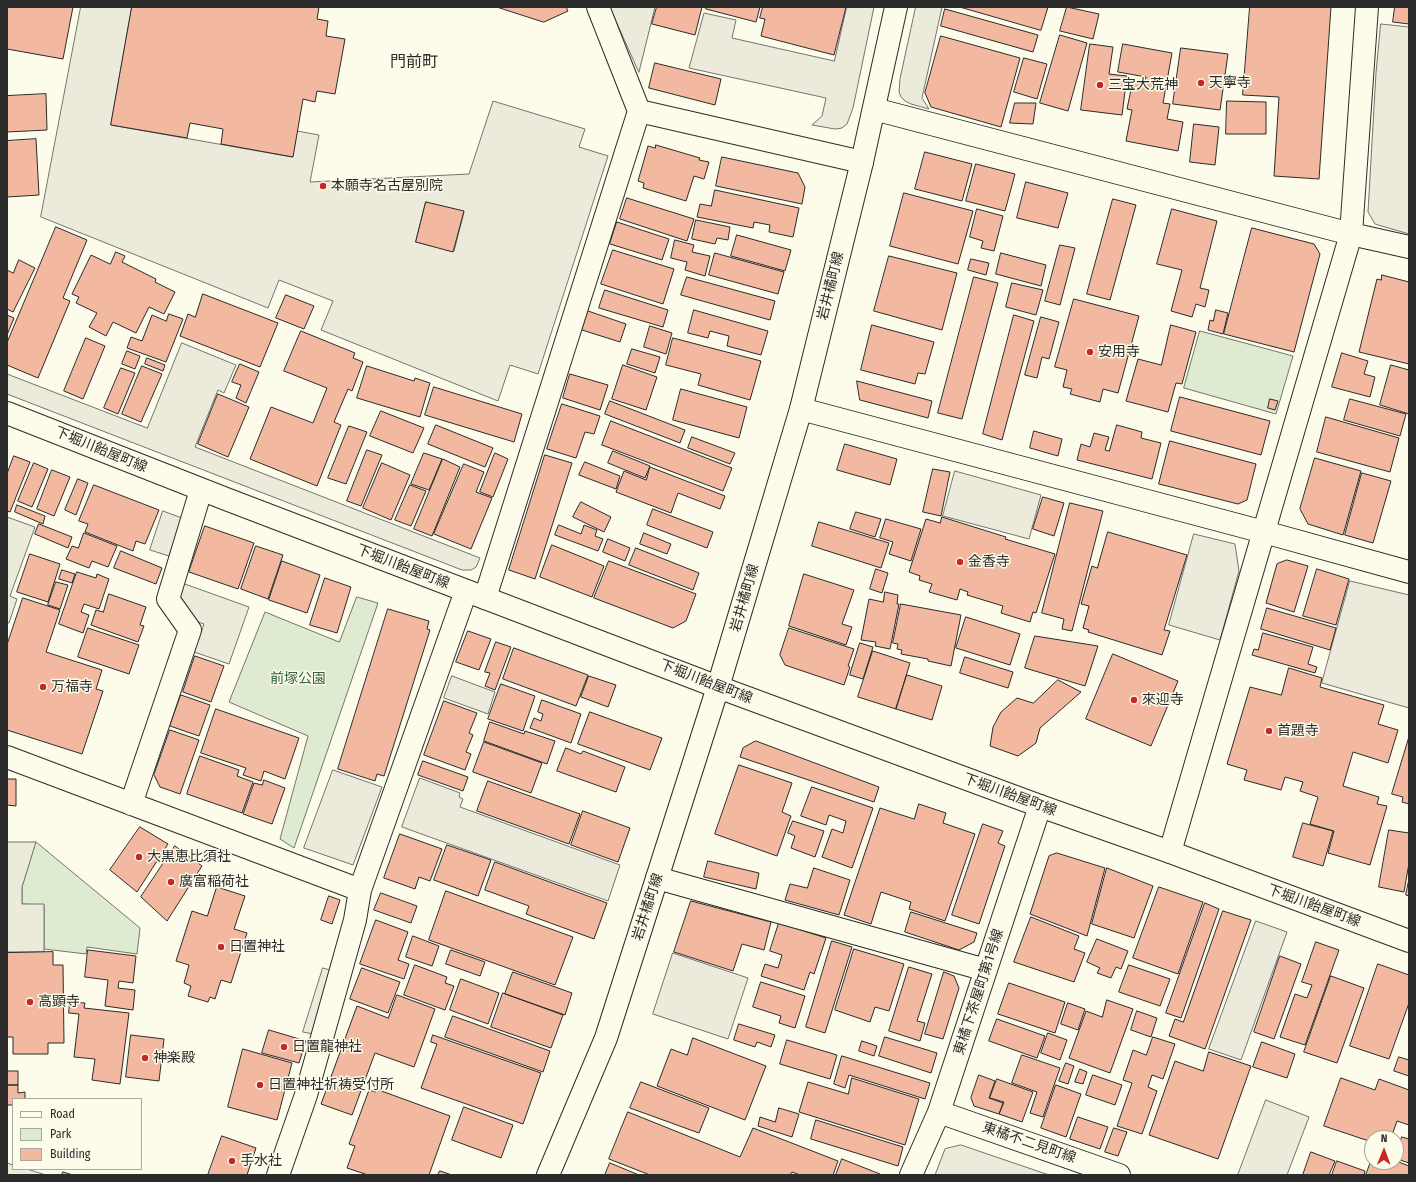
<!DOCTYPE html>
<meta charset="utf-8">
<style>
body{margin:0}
#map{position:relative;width:1416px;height:1182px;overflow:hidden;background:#fdfbea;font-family:"Fira Sans Condensed",sans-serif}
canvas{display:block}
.frame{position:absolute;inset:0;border:8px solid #2b2b2b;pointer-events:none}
.legend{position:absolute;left:12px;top:1098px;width:130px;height:72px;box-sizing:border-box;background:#fdfbea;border:1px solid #a9a89e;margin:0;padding:5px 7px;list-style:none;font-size:12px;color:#2b2b2b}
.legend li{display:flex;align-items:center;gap:8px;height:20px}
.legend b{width:20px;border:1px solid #a9a89e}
.north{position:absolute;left:1364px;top:1130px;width:40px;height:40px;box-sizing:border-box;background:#fdfbea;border:1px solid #a9a89e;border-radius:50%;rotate:1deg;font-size:11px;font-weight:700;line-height:16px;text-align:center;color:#2b2b2b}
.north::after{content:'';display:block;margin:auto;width:14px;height:18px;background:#c62828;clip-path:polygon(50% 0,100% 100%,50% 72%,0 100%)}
</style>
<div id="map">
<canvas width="1416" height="1182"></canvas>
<div class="frame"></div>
<ul class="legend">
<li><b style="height:5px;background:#fdfbea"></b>Road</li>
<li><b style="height:11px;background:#deebd1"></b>Park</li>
<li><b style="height:11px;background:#f2b8a0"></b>Building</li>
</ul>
<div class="north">N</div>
</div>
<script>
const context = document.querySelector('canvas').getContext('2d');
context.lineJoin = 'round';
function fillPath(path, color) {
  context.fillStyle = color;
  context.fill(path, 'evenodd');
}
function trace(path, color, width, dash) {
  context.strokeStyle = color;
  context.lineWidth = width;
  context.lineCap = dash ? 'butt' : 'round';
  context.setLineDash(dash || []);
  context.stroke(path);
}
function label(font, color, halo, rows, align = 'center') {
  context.font = font + ' "Fira Sans Condensed","Noto Sans JP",sans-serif';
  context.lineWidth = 3;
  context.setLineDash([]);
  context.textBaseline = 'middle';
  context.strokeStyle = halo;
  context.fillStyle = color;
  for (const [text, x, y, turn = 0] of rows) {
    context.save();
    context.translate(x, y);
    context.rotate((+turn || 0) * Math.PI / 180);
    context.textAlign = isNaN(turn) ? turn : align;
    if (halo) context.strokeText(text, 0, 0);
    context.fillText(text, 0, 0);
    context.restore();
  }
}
const green = new Path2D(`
 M1200 331 1293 356 1276 414 1184 388Z
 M357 597 378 603 294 848 280 839 308 736 229 702 265 612 339 642Z
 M36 842 140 928 137 954 87 947 86 954 44 949V905L22 904V887Z`);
fillPath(green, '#deebd1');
trace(green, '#74746e', 1);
const parking = new Path2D(`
 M81 7H132L111 125 292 157 297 131 319 135 310 182 469 174 493 101 585 129 579 147 608 156 538 374 510 365 498 401 321 330 333 301 279 280 268 308 41 217ZM426 202 464 212 454 251 416 242Z
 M610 7H655L639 72Z
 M847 7H874L853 108 847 124 842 128 835 129 812 125 822 116 826 98 689 68 704 13 736 20 732 38 834 61Z
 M916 7H942L922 98 929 109 911 104 905 101 901 97 899 92 900 79Z
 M1381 24 1409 27V234L1375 224 1368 212 1376 73Z
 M182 343 236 365 224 393 218 390 195 447 480 558 476 567 471 570H462L7 394V374L147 428Z
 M955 471 1041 495 1029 539 943 516Z
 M163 511 182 518 169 556 150 550Z
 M7 517 35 527 10 596 17 599 9 623H7Z
 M1194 534 1235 544 1239 571 1220 640 1169 625Z
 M1350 581 1409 595V708L1322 683Z
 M182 583 249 607 229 664 194 652 204 624 186 618 176 601Z
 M452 676 495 692 488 714 444 698Z
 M333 770 382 787 353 865 304 848Z
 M420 778 460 793 459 797 463 799 460 807 620 865 608 901 402 827Z
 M7 842H36L22 887V904H44V952H7Z
 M1256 921 1287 932 1241 1060 1209 1049Z
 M673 953 748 978 728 1039 653 1014Z
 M323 968 333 971 313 1034 303 1032Z
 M1266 1100 1309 1117 1287 1175H1238Z
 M961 1145 1049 1175H935L945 1149Z
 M7 1163 13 1165V1169H27L46 1175H7Z`);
fillPath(parking, '#eceadb');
trace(parking, '#74746e', 1);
const building = new Path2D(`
 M7 7H73L63 59 7 49Z
 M132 7H319L317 19 328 21 326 36 345 39 335 94 317 91 315 102 303 99 293 157 221 144 223 129 190 123 187 138 111 125Z
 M497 7H566L568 11 544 22Z
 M657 7H702L695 35 652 24Z
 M706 7H760L756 22 706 9Z
 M763 7H846L834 55 761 36 765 19 760 18Z
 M960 7H1048L1041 30Z
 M1067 7 1099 14 1093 39 1060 31Z
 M1250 7H1331L1319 179 1274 176 1279 97 1243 95Z
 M1395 7H1409V24L1393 22Z
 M945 9 1038 35 1033 52 941 26Z
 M1060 35 1087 43 1068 111 1040 103Z
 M941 36 1020 58 1001 127 931 107 925 93Z
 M1090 44 1113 47 1109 74 1127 76 1122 115 1081 110Z
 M1123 44 1172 53 1163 103 1170 104 1167 119 1183 122 1178 151 1126 141 1132 110 1127 109 1133 80 1145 82 1146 77 1118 72Z
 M1181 48 1228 54 1220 110 1173 104Z
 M1024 58 1047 64 1037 99 1014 92Z
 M655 63 721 79 715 105 649 88Z
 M46 94 47 130 7 132V96Z
 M1227 101 1266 102V134H1226Z
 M1015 103H1036L1033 124 1010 123Z
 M1194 124 1219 127 1215 165 1190 162Z
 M36 139 39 195 7 197V141Z
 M656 145 700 158 699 160 709 162 704 179 694 176 686 201 643 188 644 183 638 181 648 146 655 148Z
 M925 152 972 164 962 201 915 189Z
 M722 157 798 173 805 187 802 204 716 186Z
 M976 164 1015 174 1005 211 966 201Z
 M1026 182 1068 193 1058 228 1017 218Z
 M715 190 799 208 793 237 769 232 770 225 754 222 753 228 697 217 700 204 711 206Z
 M904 193 973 211 958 264 890 246Z
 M627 198 694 219 687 241 620 219Z
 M1113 199 1136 205 1110 300 1087 294Z
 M426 202 464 211 453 252 416 242Z
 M977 209 1003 216 994 251 981 248 983 241 970 237Z
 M1172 209 1217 221 1200 288 1209 290 1205 307 1196 304 1192 317 1171 311 1182 270 1157 264Z
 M696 220 730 227 728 240 717 238 715 244 692 239Z
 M617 222 669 239 662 260 610 244Z
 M56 227 87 240 63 298 70 301 38 378 7 365V343Z
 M1252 228 1314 244 1320 254 1294 352 1224 334Z
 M737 235 791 250 785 271 731 256Z
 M675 240 694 245 692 252 710 256 705 276 685 270 687 262 671 258Z
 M1060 245 1075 248 1060 305 1045 301Z
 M613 250 674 269 663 304 601 284Z
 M116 252 125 256 122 262 156 279 155 282 175 292 164 314 149 307 136 333 113 322 106 336 89 327 97 313 76 303 79 297 72 294 91 255 110 264Z
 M715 253 784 272 778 294 709 275Z
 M1001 253 1046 265 1041 286 996 274Z
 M889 256 957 273 942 330 874 311Z
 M971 259 989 263 986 275 968 270Z
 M19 260 35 268 13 312 7 309V270L13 273Z
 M1382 275 1409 282V364L1359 352 1377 279 1381 280Z
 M687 277 775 301 770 320 681 295Z
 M974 277 998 283 962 419 938 413Z
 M1012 283 1043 290 1036 315 1006 307Z
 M605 290 668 310 663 327 599 308Z
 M203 294 278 323 260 367 180 336 188 314 195 317Z
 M286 295 314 306 304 329 276 318Z
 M1074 299 1139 316 1118 393 1103 389 1100 402 1070 394 1072 389 1063 387 1067 370 1055 367Z
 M694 310 768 331 761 355 727 346 729 336 710 331 708 338 688 333Z
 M1216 310 1228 313 1223 334 1208 330 1210 320 1213 321Z
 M588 311 626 324 620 342 582 330Z
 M169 314 183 319 166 362 127 348 131 337 142 341 152 315 166 321Z
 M7 315 14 318 7 335Z
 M1014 315 1034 321 1002 440 983 434Z
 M1041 317 1059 322 1049 359 1042 357 1037 378 1025 375Z
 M872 325 934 342 925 374 918 373 915 384 861 370Z
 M1171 325 1196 332 1182 384 1176 383 1168 412 1126 401 1138 359 1161 365Z
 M650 326 672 333 666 354 644 347Z
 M301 331 355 353 353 358 363 362 352 391 348 389 334 422 341 425 317 486 250 459 271 407 313 423 327 388 284 371Z
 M86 338 105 346 83 399 64 391Z
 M673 338 761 361 750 400 698 385 701 374 666 365Z
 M632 349 660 357 655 373 627 364Z
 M127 351 140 356 135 369 122 364Z
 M1342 353 1368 361 1364 374 1375 377 1370 397 1332 387Z
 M147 358 165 365 163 371 145 364Z
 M240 364 259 372 246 403 236 398 241 385 232 382Z
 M623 365 657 377 646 410 612 399Z
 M1391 365 1409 370V414L1380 405Z
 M142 366 162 374 141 422 122 414Z
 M367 366 414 381 415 378 430 383 420 417 357 398Z
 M121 368 135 373 118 414 104 408Z
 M570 374 608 385 600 410 563 398Z
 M857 381 932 401 928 418 860 400Z
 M434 387 522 414 514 442 425 415Z
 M681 389 747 407 739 438 673 420Z
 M218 394 249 407 228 457 198 444Z
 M1180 397 1270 421 1261 455 1171 431Z
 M1270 399 1278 401 1275 410 1268 408Z
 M1350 399 1406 414 1400 436 1344 420Z
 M610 401 685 430 680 443 605 414Z
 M562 404 600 416 594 434 585 432 576 458 547 449Z
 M381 411 424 428 413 453 370 436Z
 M1326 417 1399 438 1390 472 1317 452Z
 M611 421 732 468 723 491 602 445Z
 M436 425 493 448 485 467 428 444Z
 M1117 425 1142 432 1141 438 1161 443 1152 479 1077 460 1081 444 1090 447 1094 433 1109 437 1105 450 1109 451Z
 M349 426 367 432 346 484 328 478Z
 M1034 431 1062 439 1058 456 1030 448Z
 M692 437 735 453 730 464 688 448Z
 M1170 441 1256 464 1247 500 1238 504 1159 484Z
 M845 444 897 459 890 485 837 470Z
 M367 450 382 455 361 506 347 501Z
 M613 451 650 466 645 478 608 463Z
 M424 453 442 459 429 490 411 484Z
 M495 453 508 459 493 497 480 492Z
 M545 455 572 463 535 579 509 570Z
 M14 456 30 462 10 512 7 511V474Z
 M1315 458 1361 471 1343 535 1308 524 1300 509Z
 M443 459 460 467 432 536 414 529Z
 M585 462 620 476 616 489 579 475Z
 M34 463 48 469 32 507 18 501Z
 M382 463 410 475 391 520 363 508Z
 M464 464 484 472 476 492 492 498 471 549 434 534Z
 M650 467 725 496 720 509 678 493 671 513 616 492 624 471 646 480Z
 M933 469 950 472 941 516 923 512Z
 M52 470 70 477 54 516 37 509Z
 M1362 473 1391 481 1373 543 1345 535Z
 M78 479 88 483 76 515 65 510Z
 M94 485 159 510 145 544 136 541 133 551 85 532 88 524 79 521Z
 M410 485 426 491 411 526 395 520Z
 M1043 497 1064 503 1054 536 1033 529Z
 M581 502 611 517 604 532 573 517Z
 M1070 503 1103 511 1072 631 1062 629 1064 619 1042 613Z
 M17 505 45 516 43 524 15 512Z
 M653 509 713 532 707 548 647 525Z
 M856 512 881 519 875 537 850 529Z
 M942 517 1006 537 1005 539 1055 554 1036 613 1033 612 1030 622 1001 613 1003 606 967 595 968 592 960 589 957 600 929 592 932 584 919 580 920 576 909 572 926 519 940 523Z
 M886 519 921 529 911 561 889 554 893 542 880 538Z
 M819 522 889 543 881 568 812 546Z
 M39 524 72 537 68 548 35 534Z
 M559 525 581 534 584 525 597 530 595 536 603 539 598 551 555 535Z
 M205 526 254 543 238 589 189 572Z
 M1108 532 1187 555 1164 630 1170 631 1162 655 1088 632 1089 630 1083 628 1089 606 1081 604 1092 566 1097 568Z
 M84 533 117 546 108 567 92 561 89 568 66 559 72 546 78 548Z
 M644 533 671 544 667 554 640 544Z
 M608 539 630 548 625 561 603 552Z
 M552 545 604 566 592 597 540 577Z
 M256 546 283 555 268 599 241 589Z
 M636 548 699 573 693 590 629 565Z
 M121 551 162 568 156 584 114 568Z
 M30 554 60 564 48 602 17 592Z
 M1287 560 1308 566 1294 612 1266 603 1277 564Z
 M282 561 320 575 307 613 269 600Z
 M609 561 696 594 686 621 673 628 594 598Z
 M876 569 888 573 882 593 870 589Z
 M1317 569 1349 579 1336 625 1303 616Z
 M62 570 75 574 72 583 59 579Z
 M77 572 96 578 97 574 109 579 99 609 84 604 81 612 89 615 83 633 59 624Z
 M804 574 854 590 842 624 852 627 846 645 789 626Z
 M325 578 351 587 337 633 310 625Z
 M56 582 68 585 60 609 48 605Z
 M885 592 898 595 897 604H899L890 649 875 646 876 642 861 640 869 599 883 602Z
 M109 594 146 607 140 625 144 626 138 642 91 625 96 610 103 612Z
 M23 598 60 610 46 652 102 670 96 689 103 691 82 754 7 730V645Z
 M901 604 961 615 951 666 928 661V659L901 654 902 650 897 649 898 644 893 643Z
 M1267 608 1336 628 1330 650 1261 629Z
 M388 609 429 621 427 629 430 630 384 776 377 774 375 781 338 769Z
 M966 617 1020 634 1010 665 956 648Z
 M88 628 139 645 129 674 78 657Z
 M789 628 854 649 848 666 850 667 844 685 785 665 780 655Z
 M468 631 491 639 479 670 456 662Z
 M1263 633 1313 647 1308 664 1317 667 1315 673 1252 655 1254 649 1258 650Z
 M1035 636 1098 646 1085 686 1025 668Z
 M496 642 511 647 495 690 485 686 490 673 485 672Z
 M860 643 873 647 863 679 850 675Z
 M514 648 588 675 576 706 503 679Z
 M873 651 910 663 896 709 858 697Z
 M1113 654 1178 681 1151 746 1086 719Z
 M195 656 224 666 211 702 183 692Z
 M965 657 1013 672 1008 688 960 673Z
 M1289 668 1322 678 1320 687 1384 705 1378 724 1398 730 1388 763 1353 752 1343 786 1379 797 1377 804 1387 806 1370 865 1328 853 1334 831 1310 824 1318 797 1300 791 1303 782 1285 777 1281 790 1244 780 1247 770 1227 764 1250 687 1281 695Z
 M907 675 942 686 932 720 896 709Z
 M589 676 616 685 608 707 581 697Z
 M1058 680 1081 692 1040 728 1036 743 1018 756 990 746 993 727 1001 712 1017 698 1033 703Z
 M501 684 535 696 523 731 488 719Z
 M181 695 210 705 199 736 170 726Z
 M542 700 581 714 571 743 530 728 534 718 541 721 543 714 538 712Z
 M444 701 477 713 469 733 473 735 466 752 471 754 465 770 424 755Z
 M216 709 299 738 285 779 264 771 261 781 243 775 246 768 201 753Z
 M590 712 662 738 650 770 578 744Z
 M490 722 524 734 525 731 555 741 547 764 484 741Z
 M170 730 199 740 180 794 160 787 154 775Z
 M1409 737V804L1402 802 1403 797 1392 794Z
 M756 741 879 787 874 802 740 757 743 748Z
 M484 742 542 763 531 793 473 772Z
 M566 748 581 754 583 751 625 767 616 792 557 771Z
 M200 756 239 770 237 776 253 782 242 813 187 794Z
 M423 761 468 777 463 791 418 775Z
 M739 765 792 783 782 812 791 816 777 856 715 834Z
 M7 779H16V806L7 805Z
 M264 780 285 788 272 824 243 814 254 783 262 785Z
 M488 781 580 814 569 844 477 811Z
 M812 787 873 808 852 868 822 857 832 829 843 833 846 821 829 815 826 825 801 816Z
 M919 804 946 813 943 823 975 834 945 921 909 909 911 902 881 892 871 924 844 915 880 808 914 819Z
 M583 811 630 828 618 862 571 845Z
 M793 821 824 831 815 857 791 848 795 836 788 833Z
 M1303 823 1333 831 1323 866 1293 857Z
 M983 824 1003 831 998 843 1005 846 979 924 952 915Z
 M140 827 168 844 137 892 110 870Z
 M1389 830 1409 833V863L1404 892 1379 887Z
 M400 834 442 849 430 881 419 877 415 889 384 878Z
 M447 845 491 860 478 896 434 880Z
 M175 846 202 866 167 921 141 897Z
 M1057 853 1105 868 1087 936 1030 914 1049 856Z
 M708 861 759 873 756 889 704 877Z
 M495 862 607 903 594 939 526 914 529 906 485 890Z
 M814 868 850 880 839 915 785 900 790 884 807 888Z
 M1107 868 1153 886 1134 938 1092 924Z
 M1409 879V896L1406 895Z
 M217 887 245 896 234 929 247 933 231 983 221 980 215 999 210 997 208 1002 188 996 191 986 184 983 189 965 176 961 192 911 207 916Z
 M1159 887 1203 902 1178 974 1133 958Z
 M446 891 573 937 555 985 429 940Z
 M381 893 417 906 411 923 374 910Z
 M329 896 340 900 332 924 321 920Z
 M691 901 771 922 764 950 742 944 733 971 674 952Z
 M1205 903 1219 909 1181 1018 1166 1013Z
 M1223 911 1251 920 1205 1049 1169 1036 1175 1019 1183 1022Z
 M911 912 977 933 974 942 959 950 905 932Z
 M1031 917 1079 936 1074 949 1085 953 1074 982 1014 962Z
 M376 920 408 932 398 960 409 964 404 979 360 964Z
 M779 923 826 938 814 974 810 972 804 990 761 976 765 964 778 968 782 955 770 951Z
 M413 936 439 946 432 966 406 957Z
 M1097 939 1128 951 1121 969 1116 967 1111 978 1097 973 1100 968 1087 962Z
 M832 941 852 947 825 1033 806 1027Z
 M1316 942 1339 950 1305 1045 1280 1037 1295 994 1307 998 1312 985 1302 982Z
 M854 949 904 964 889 1011 875 1007 870 1022 835 1010Z
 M88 950 136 956 133 983 119 981 118 988 135 990 133 1010 105 1006 108 980 85 977Z
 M451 950 485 962 480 976 446 964Z
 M53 952V965H63L64 1043H48V1054H13V1037H7V953Z
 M1280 956 1301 964 1274 1039 1254 1032Z
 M1378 964 1409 975V1003L1389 1059 1350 1046Z
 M415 965 447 977 445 983 454 986 445 1010 404 995Z
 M1129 965 1170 979 1160 1006 1119 992Z
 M909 967 932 974 917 1021 925 1023 920 1041 889 1031Z
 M362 968 400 982 388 1013 350 999Z
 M513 972 572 993 565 1015 505 994Z
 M944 972 954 976 959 988 943 1039 925 1034Z
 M1331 976 1364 988 1337 1063 1304 1052Z
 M461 979 499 993 488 1024 450 1010Z
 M761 982 805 996 795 1028 779 1023 781 1016 753 1007Z
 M1009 983 1065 1002 1055 1033 998 1014Z
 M503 993 563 1015 551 1048 491 1027Z
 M397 995 435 1009 414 1067 375 1053 352 1115 321 1104 357 1006 388 1018Z
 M1107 1000 1133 1009 1110 1073 1069 1058 1086 1011 1102 1017Z
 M70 1002 85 1003 84 1008 129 1013 120 1084 92 1080 95 1059 74 1057 79 1014 69 1013Z
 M1068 1003 1085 1009 1078 1030 1061 1024Z
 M1137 1011 1157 1018 1151 1037 1131 1030Z
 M453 1016 550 1051 543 1072 445 1037Z
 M997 1019 1045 1036 1037 1058 989 1041Z
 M739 1024 775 1035 771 1047 757 1042 755 1047 734 1040Z
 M269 1030 306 1041 299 1063 262 1053Z
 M1048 1033 1067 1040 1060 1060 1041 1053Z
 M131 1035 164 1039 159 1081 126 1077Z
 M433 1035 541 1073 523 1124 421 1088 437 1044 431 1042Z
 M885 1037 937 1053 931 1073 879 1056Z
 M1153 1037 1175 1044 1163 1079 1152 1075 1148 1087 1157 1091 1142 1134 1117 1126 1132 1083 1123 1080 1133 1050 1146 1055Z
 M693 1038 766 1066 745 1120 657 1086 671 1049 687 1055Z
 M787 1040 837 1055 830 1079 780 1064Z
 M862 1041 877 1046 874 1056 859 1051Z
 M1262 1042 1295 1054 1287 1078 1253 1067Z
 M243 1049 292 1063 277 1120 228 1107Z
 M1209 1052 1251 1066 1218 1159 1149 1135 1175 1061 1203 1071Z
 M1022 1055 1060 1068 1043 1117 1030 1113 1037 1092 1012 1083Z
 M842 1056 930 1083 925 1099 849 1075 845 1088 834 1084Z
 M1399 1057 1409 1060V1076L1394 1071Z
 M1066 1063 1074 1066 1068 1084 1059 1081Z
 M1080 1069 1087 1072 1083 1084 1075 1082Z
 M7 1071H18V1085H7Z
 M979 1075 995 1081 989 1098 1003 1103 999 1114 974 1106 971 1098Z
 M1093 1075 1122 1085 1115 1105 1086 1095Z
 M852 1078 919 1099 905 1145 799 1112 808 1082 848 1094Z
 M1341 1078 1375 1090 1379 1079 1409 1090V1125L1397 1121 1391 1138H1372V1142L1324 1126Z
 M997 1079 1033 1092 1022 1122 999 1114 1004 1102 990 1098Z
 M641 1082 709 1108 699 1133 630 1108Z
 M7 1085H18V1093L25 1092V1099H13V1105H7Z
 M1056 1085 1081 1094 1066 1137 1041 1128Z
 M376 1089 450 1116 429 1175H368L347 1168 355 1146 349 1144 369 1090 375 1092Z
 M464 1107 513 1125 501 1158 452 1140Z
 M779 1108 799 1114 792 1137 758 1126 760 1117 775 1122Z
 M628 1112 740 1157 753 1128 838 1161 833 1175H800L792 1172 790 1175H650L609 1159Z
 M1078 1117 1108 1127 1100 1149 1070 1139Z
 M816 1120 903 1147 898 1166 811 1139Z
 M1114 1128 1127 1132 1118 1156 1105 1152Z
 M222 1136 256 1148 247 1175H208Z
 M1402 1137 1409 1139V1163L1400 1160 1402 1154 1397 1152Z
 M1311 1152 1335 1161 1329 1175H1303Z
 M1372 1158V1162L1396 1161 1409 1166V1175H1366Z
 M842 1159 880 1174 879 1175H836Z
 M1337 1161 1365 1171 1364 1175H1332Z
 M610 1163 639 1175H605Z
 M440 1171 452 1175H438Z
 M63 1172 73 1175H62Z`);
fillPath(building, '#f2b8a0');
trace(building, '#2b2b2b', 1);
const street = new Path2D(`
 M874 109 1351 234 1409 247
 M639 111 862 162
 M801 409 1264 532 1409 572
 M485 598 639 111 598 7
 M7 757 360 890
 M131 804 190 630 168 599 201 490
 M1170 852 1351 234 1367 7
 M657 878 986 970
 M939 1112 1119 1175
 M278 1175 306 1095 355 920 360 890 466 591
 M911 1175 939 1112 1040 806`);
const secondary = new Path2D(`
 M7 413 226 499 718 687 1040 806 1170 852 1409 941
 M548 1175 606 1038 718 687 801 409 862 162 896 7`);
trace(street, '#2b2b2b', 24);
trace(secondary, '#2b2b2b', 24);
trace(street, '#fdfbea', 22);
trace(secondary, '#fdfbea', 22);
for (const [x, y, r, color] of [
 [1201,83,4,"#c62828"],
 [1100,85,4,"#c62828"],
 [323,186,4,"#c62828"],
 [1090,352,4,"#c62828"],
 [960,562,4,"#c62828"],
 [43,687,4,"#c62828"],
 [1134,700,4,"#c62828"],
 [1269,731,4,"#c62828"],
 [139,857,4,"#c62828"],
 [171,882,4,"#c62828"],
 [221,947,4,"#c62828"],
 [30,1002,4,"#c62828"],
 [284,1047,4,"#c62828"],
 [145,1058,4,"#c62828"],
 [260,1085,4,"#c62828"],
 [232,1161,4,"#c62828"]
]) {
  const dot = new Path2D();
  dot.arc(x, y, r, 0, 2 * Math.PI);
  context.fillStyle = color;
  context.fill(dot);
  trace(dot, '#fdfbea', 1.5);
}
label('14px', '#2b2b2b', '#fdfbea', [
 ["天寧寺",1209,83],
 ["三宝大荒神",1108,85],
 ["本願寺名古屋別院",331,186],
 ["安用寺",1098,352],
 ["金香寺",968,562],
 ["万福寺",51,687],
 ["來迎寺",1142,700],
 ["首題寺",1277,731],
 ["大黒恵比須社",147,857],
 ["廣富稲荷社",179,882],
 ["日置神社",229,947],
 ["高顕寺",38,1002],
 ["日置龍神社",292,1047],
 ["神楽殿",153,1058],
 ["日置神社祈祷受付所",268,1085],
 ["手水社",240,1161]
], 'left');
label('14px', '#2b2b2b', '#fdfbea', [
 ["岩井橘町線",831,286,-76],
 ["下堀川飴屋町線",101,450,22],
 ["下堀川飴屋町線",403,567,21],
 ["岩井橘町線",745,598,-74],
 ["下堀川飴屋町線",706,682,21],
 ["下堀川飴屋町線",1010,795,20],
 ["下堀川飴屋町線",1314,906,20],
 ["岩井橘町線",648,907,-72],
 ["東橘下茶屋町第1号線",979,992,-72],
 ["東橘不二見町線",1029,1143,19]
]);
label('14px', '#34623c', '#fdfbea', [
 ["前塚公園",298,679]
]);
label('16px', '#2b2b2b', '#fdfbea', [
 ["門前町",414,63]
]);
</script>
